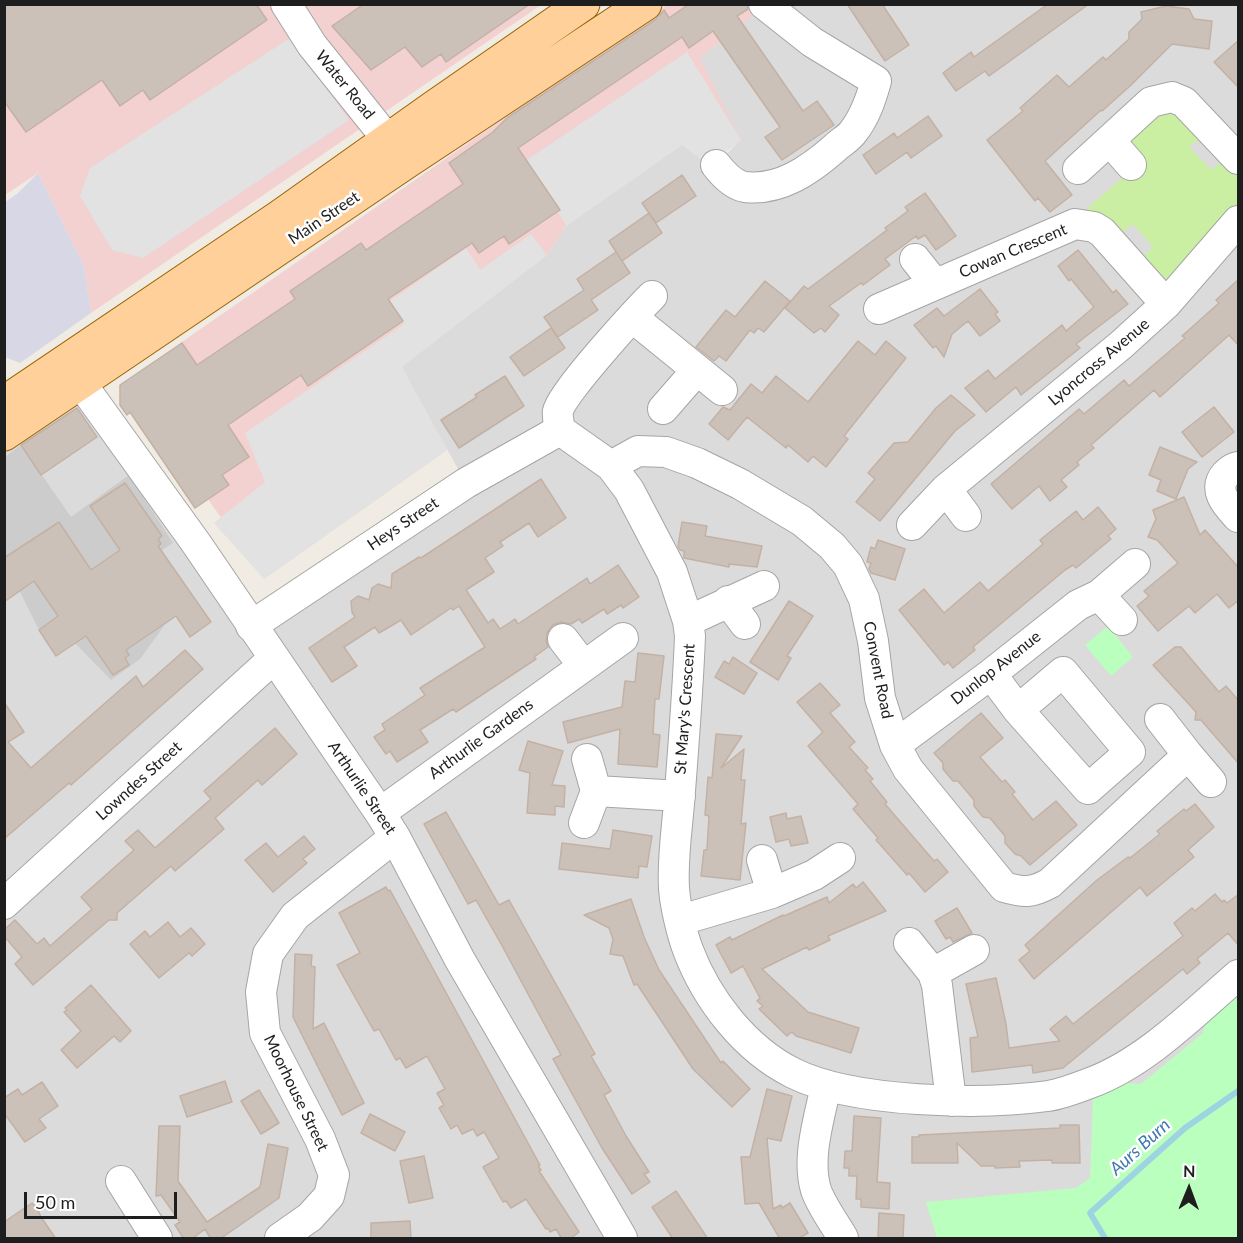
<!DOCTYPE html>
<style>
body{margin:0}
#map{position:relative;width:1243px;height:1243px;overflow:hidden;background:#f0ebe3;font-family:Lato,sans-serif}
canvas{display:block}
.frame{position:absolute;inset:0;border:6px solid #1e1e1e;pointer-events:none}
.north{position:absolute;left:1159px;top:1159px;width:60px;height:60px;-webkit-text-stroke:4px #fff;paint-order:stroke;rotate:1deg;font-size:16px;font-weight:700;line-height:24px;text-align:center;color:#1e1e1e}
.north::after{content:'';display:block;margin:auto;width:21px;height:27px;background:#1e1e1e;clip-path:polygon(50% 0,100% 100%,50% 72%,0 100%)}
.scale{position:absolute;left:24px;top:1192px;width:153px;height:27px;box-sizing:border-box;border:3px solid #1e1e1e;border-top:0;padding-left:8px;font-size:18px;line-height:21px;white-space:nowrap;color:#1e1e1e;-webkit-text-stroke:4px #fff;paint-order:stroke}
</style>
<div id="map">
<canvas width="1243" height="1243"></canvas>
<div class="frame"></div>
<div class="north">N</div>
<div class="scale">50 m</div>
</div>
<script>
const context = document.querySelector('canvas').getContext('2d');
context.lineJoin = 'round';
function fillPath(path, color) {
  context.fillStyle = color;
  context.fill(path, 'evenodd');
}
function trace(path, color, width, dash) {
  context.strokeStyle = color;
  context.lineWidth = width;
  context.lineCap = dash ? 'butt' : 'round';
  context.setLineDash(dash || []);
  context.stroke(path);
}
function label(font, color, halo, rows, align = 'center') {
  context.font = font + ' Lato,sans-serif';
  context.lineWidth = 5;
  context.setLineDash([]);
  context.textBaseline = 'middle';
  context.strokeStyle = halo;
  context.fillStyle = color;
  for (const [text, x, y, turn = 0] of rows) {
    context.save();
    context.translate(x, y);
    context.rotate((+turn || 0) * Math.PI / 180);
    context.textAlign = isNaN(turn) ? turn : align;
    if (halo) context.strokeText(text, 0, 0);
    context.fillText(text, 0, 0);
    context.restore();
  }
}
fillPath(new Path2D(`
 M754 5H1238V1238H5V434L80 383 251 625 466 483 401 367 547 255 566 226 682 145 716 165 740 140 687 60Z`), '#dcdbdb');
fillPath(new Path2D(`
 M5 5H541L91 313 84 266 38 173 5 195Z
 M667 5H755L759 11 700 58 741 140 708 165 682 145 566 226 547 255 402 367 447 450 264 579 208 499 195 508 130 413 127 415 120 405V385Z`), '#f3d1d0');
fillPath(new Path2D(`
 M21 445 71 517 129 475 173 543 127 573 164 626 140 659 111 680 75 643 56 656 39 630 5 562V457Z`), '#ccc');
fillPath(new Path2D(`
 M1172 112 1205 135 1189 147 1212 170 1224 159 1238 173V207L1177 275 1162 279 1140 260 1153 247 1133 224 1120 234 1083 212 1142 161 1131 145 1132 133 1153 114Z`), '#caefa3');
fillPath(new Path2D(`
 M1108 626 1133 657 1111 676 1085 645Z
 M1238 989V1238H937L926 1202 1076 1188 1090 1178 1093 1099 1123 1083 1141 1084 1203 1033 1207 1015Z`), '#bbffbf');
fillPath(new Path2D(`
 M290 38 349 120 143 258 112 250 80 196 90 168Z
 M687 52 741 140 708 165 682 145 566 226 527 160Z
 M531 234 547 255 402 367 447 450 264 579 214 523 265 482 245 433 404 324 389 302 466 248 480 270Z`), '#e2e2e2');
fillPath(new Path2D(`
 M38 173 84 266 91 313 20 363 5 357V202L17 194Z`), '#d7d7e6');
trace(new Path2D(`
 M1105 1238 1090 1213 1185 1128 1238 1091`), '#9ed4e2', 6);
const building = new Path2D(`
 M4 4H256L267 20 150 100 143 90 120 106 102 80 26 132 4 101Z
 M364 4H530L446 62 441 54 422 67 405 47 371 70 332 26Z
 M689 4H747L748 9 737 16 803 111 817 101 834 125 782 160 765 137 780 127 713 31 689 48 682 37 518 148 560 210 509 244 504 236 479 253 472 243 388 299 403 321 308 386 301 375 228 425 249 457 222 475 229 485 195 508 130 412 127 415 120 405V385L182 343 197 365 295 299 290 291 361 243 366 250 463 184 449 163 493 132 507 118 655 20 664 10 669 18Z
 M847 4H882L909 45 885 61Z
 M1048 4H1089L989 76 985 71 956 91 943 73 971 52 974 57Z
 M1166 6 1189 9 1194 19 1212 21 1209 49 1172 44 1130 86 1102 111 1101 110 1045 161 1072 195 1050 212 1038 198 1035 201 987 140 1023 111 1020 108 1057 75 1069 87 1103 57 1106 60 1129 39V32L1142 19 1141 12Z
 M1239 40V88L1214 62Z
 M928 116 942 136 911 158 907 152 876 174 863 155 894 133 897 138Z
 M682 175 696 196 656 223 642 203Z
 M925 193 956 236 936 250 925 235 918 239 916 236 885 259 890 265 863 285 861 283 829 306 839 315 825 332 821 328 814 333 785 308 804 286 808 289 887 230 885 228 908 211 905 207Z
 M649 213 662 233 622 261 609 241Z
 M1078 250 1113 293 1116 290 1128 304 1076 344 1080 348 1021 395 1016 387 986 412 965 388 988 370 995 379 1062 325 1066 331 1094 307 1071 279 1069 281 1058 266Z
 M616 252 630 273 591 300 598 310 558 337 544 317 584 290 577 279Z
 M1239 279V346L1229 335 1160 397 1154 390 1091 445 1094 448 1077 462 1079 465 1061 480 1067 487 1050 501 1039 486 1012 509 991 484 1079 409 1084 414 1124 380 1129 386 1185 338 1182 336 1219 303 1216 300Z
 M765 281 790 301 764 332 758 328 754 333 750 330 726 361 719 356 714 361 696 347 726 310 735 317Z
 M980 289 998 312 995 314 1000 321 980 336 968 321 952 334 944 357 936 346 933 348 914 325 937 308 944 316Z
 M551 328 565 348 524 376 510 357Z
 M858 341 875 355 886 341 906 358 844 436 848 439 826 467 813 456 808 462 788 445 786 448 747 417 728 440 709 424 723 407 730 410 751 384 762 393 776 376 808 402Z
 M505 376 524 406 459 448 441 420 477 397 475 395Z
 M951 395 975 415 955 431 880 521 856 502 875 479 868 473 894 443 908 442 936 408Z
 M1214 407 1234 432 1202 457 1182 432Z
 M77 408 97 437 41 475 21 445Z
 M1160 447 1197 462 1188 469 1176 499 1157 491 1161 480 1149 475Z
 M541 479 566 518 538 537 529 523 500 542 503 546 485 558 494 572 466 590 488 623 493 619 500 629 515 619 518 624 587 578 590 584 618 565 639 597 623 608 621 605 607 614 604 609 582 623 579 619 571 624 561 622 553 625 547 633 546 641 548 647 534 657 536 659 456 712 453 709 420 730 428 742 397 762 390 751 386 754 374 737 385 730 382 724 425 695 420 688 485 647 459 606 453 610 451 608 411 635 401 620 379 633 375 627 344 647 357 666 332 682 309 648 355 617 352 612 351 601 358 596 369 600 372 588 378 584 391 588 392 574 419 557 421 558Z
 M125 483 162 536 158 539 161 544 158 546 211 622 190 637 176 616 126 650 129 655 125 658 129 665 113 675 86 636 56 656 39 630 58 616 34 581 4 602V558L59 522 91 570 120 550 90 506Z
 M1184 497 1200 535 1205 530 1239 568V600L1229 608 1217 594 1195 613 1189 606 1158 631 1137 606 1149 596 1144 591 1178 563 1157 540 1148 537 1156 519 1153 510Z
 M1098 507 1116 529 1108 536 1111 539 1076 568 1073 565 1065 570 973 647 975 650 953 668 948 662 944 665 899 610 924 589 944 613 980 582 988 591 1043 544 1040 540 1076 511 1083 520Z
 M682 522 707 526 705 536 762 546 757 567 729 564V567L684 558V551L680 550 678 546Z
 M878 540 905 549 895 580 871 573 869 569 871 563 867 562 869 554 871 547 875 549Z
 M789 601 813 616 787 656 791 658 778 680 750 662Z
 M1175 647H1181L1219 692 1226 686 1239 701V764L1201 720H1195L1196 712 1153 665Z
 M185 650 203 669 71 785 69 783 4 839V702L24 732 8 742 31 768 136 676 143 687Z
 M638 653 664 656 659 699H655L653 734 660 735 657 767 618 764 620 729 568 743 563 722 622 707 625 681 635 682Z
 M733 657 757 673 744 694 715 677 724 661 729 664Z
 M820 683 840 705 830 713 855 742 849 747 868 768 865 770 873 779 870 781 887 802 885 804 934 861 937 859 948 872 925 892 909 873 907 875 876 840 878 838 853 809 858 804 808 746 823 732 797 702Z
 M981 713 1003 738 980 757 1002 782 1005 780 1015 792 1012 794 1033 820 1056 801 1077 825 1030 865 1021 856 1015 854 1005 843V836L990 818 983 817 974 806V800L958 781H953L943 769V763L934 753Z
 M275 728 297 754 262 785 258 780 215 818 224 829 175 871 171 866 117 913V920H109L33 985 15 964 22 957 4 936V930L15 920 37 944 44 938 50 946 92 909 81 897 134 850 125 841 138 830 155 848 211 799 204 791Z
 M716 734 742 736 721 768 744 749 741 780H745L741 824 746 823 740 880 701 876 704 850H707L709 816 705 815 708 777 712 778Z
 M528 741 563 751 552 785 565 786 564 807 555 806V815L527 813 530 773 519 770Z
 M1195 804 1214 827 1188 850 1194 857 1147 896 1140 887 1034 979 1019 960 1030 951 1025 945 1097 880 1128 857 1130 858 1160 834 1157 831 1184 809 1186 811Z
 M446 812 499 905 509 900 595 1054 591 1056 611 1091 604 1095 626 1136 649 1172 644 1174 650 1182 632 1194 602 1148 553 1059 561 1055 500 942 476 900 468 904 424 824Z
 M786 813 787 819 801 816 808 843 791 846 789 839 776 842 770 817Z
 M613 830 652 836 647 867 639 866 638 878 559 869 562 843 610 849Z
 M304 836 315 849 303 859 307 863 273 892 245 860 266 843 278 857Z
 M863 882 886 911 828 936 830 940 809 950 807 947 762 969 808 1012 859 1028 851 1053 796 1036 792 1032 787 1036 759 1009 763 1006 757 1001 760 998 743 966 731 973 716 945 730 937 732 940 783 915 784 916 827 897 829 903 853 884 856 888Z
 M386 887 388 891 390 890 540 1165 538 1166 541 1170 539 1171 579 1232 570 1239H562L556 1229 550 1232 548 1228 546 1229 526 1199 511 1208 506 1201 503 1202 483 1167 499 1158 484 1132 477 1136 473 1129 462 1134 457 1125 451 1129 439 1108 444 1105 437 1093 445 1089 427 1056 406 1068 400 1058 396 1060 379 1029 374 1031 337 965 360 953 339 913Z
 M1215 894 1222 902 1224 900 1227 903 1239 894V946L1228 933 1197 959 1200 963 1187 974 1183 969 1063 1068 1033 1073 1032 1065 972 1072 970 1038 978 1037 966 984 996 978 1006 1024 1009 1048 1060 1041 1050 1029 1066 1016 1073 1024 1183 936 1174 923 1192 908 1195 911Z
 M631 899 644 937 659 970 721 1063 723 1061 750 1089 732 1107 693 1069 637 984 634 985 623 956 610 954 613 939 609 928 584 915Z
 M957 908 972 933 953 942 950 937 946 939 935 921Z
 M168 922 180 937 191 928 205 944 192 956 189 953 159 978 130 944 145 931 150 937Z
 M295 954 312 955 311 966 315 967 313 1029 324 1023 364 1103 342 1115 293 1017Z
 M91 985 131 1031 120 1042 114 1036 77 1068 61 1050 81 1031 64 1012 67 1010 65 1008Z
 M225 1081 232 1102 187 1117 180 1096Z
 M42 1082 58 1106 39 1119 46 1128 25 1142 4 1113V1098L18 1089 22 1095Z
 M767 1089 792 1096 781 1141 767 1138 773 1209 781 1205 782 1208 790 1203 808 1233 798 1239H780L759 1203 745 1204 741 1157H750Z
 M259 1090 279 1123 261 1134 241 1101Z
 M370 1114 405 1132 395 1151 361 1133Z
 M854 1116 881 1118 877 1182 890 1183 889 1209 861 1207V1199H856L857 1176H849V1168H844L845 1151H852Z
 M1060 1125H1079L1080 1163H1052V1160L1019 1161 1020 1167 995 1168V1166H981L957 1143 958 1163H912V1137H919V1135L1060 1128Z
 M159 1126H180L178 1181 207 1222 260 1187 268 1144 288 1148 279 1198 220 1239H211L205 1229 192 1239H184L175 1225 180 1222 161 1195 156 1196Z
 M424 1156 433 1198 409 1203 400 1161Z
 M676 1191 708 1239H673L652 1207Z
 M32 1203 37 1208 41 1217 56 1239H4V1222Z
 M879 1213 904 1215 903 1239H878Z
 M410 1221 411 1239H371V1223Z`);
fillPath(building, '#ccc1b8');
trace(building, '#c3b1a4', 1.5);
const minor = new Path2D(`
 M286 4 312 45 404 160
 M1110 141 1131 165
 M716 165C723 174 733 185 745 187 780 191 810 170 836 147 841 142 849 138 853 132 865 117 871 99 876 81L812 42 764 4
 M1078 169 1151 102 1172 97 1184 102 1238 159
 M915 259 935 284
 M879 309 1075 224 1094 227 1102 232 1166 304
 M632 317 722 390
 M67 364 196 543 380 813 395 837 460 960 622 1238
 M663 409 697 370
 M560 430 611 466 629 490 672 572 688 621 690 636C688 688 684 739 680 791 678 823 672 856 674 888 675 905 682 934 688 950 707 1000 745 1049 793 1073 853 1103 981 1105 1048 1096 1061 1094 1077 1088 1090 1083 1145 1063 1194 1013 1238 975
 M560 430C559 424 557 417 558 411 560 395 636 312 652 296
 M611 466 638 451 666 452 697 463 740 484 802 521 832 546 848 565 864 599 873 641 880 698 895 745 908 769 1004 887C1024 893 1032 893 1050 883L1188 755 1211 782
 M1238 467C1233 468 1230 470 1226 474 1212 490 1227 505 1238 517
 M946 489 966 516
 M912 525 946 489 1121 345 1166 304 1238 221
 M1099 595 1122 620
 M728 601 745 624
 M688 621 764 586
 M251 626 466 483 560 430
 M563 639 583 665
 M991 674 1018 710 1088 789 1130 752 1063 672 1018 710
 M1160 719 1188 755
 M895 745 991 674 1078 605 1099 595 1135 564
 M596 791 680 796
 M380 813 623 638
 M584 823 596 791 587 759
 M762 860 772 893
 M4 904 274 658
 M681 920 772 893 814 875 840 858
 M909 943 933 973 937 985 951 1101
 M933 973 974 950
 M826 1085C820 1117 806 1157 816 1190 821 1205 835 1224 843 1238
 M121 1181 157 1238
 M280 1238 310 1217 329 1196 334 1175 320 1139 265 1033 261 992 268 954 295 916 395 837`);
const major = new Path2D(`
 M4 403 278 218 433 108 583 4
 M4 434 406 162 645 4`);
trace(minor, '#a5a5a5', 32);
trace(major, '#986200', 35);
trace(minor, '#fff', 30);
trace(major, '#ffd099', 33);
label('16px', '#1e1e1e', '#fff', [
 ["Water Road",345,85,51],
 ["Main Street",324,218,-34],
 ["Cowan Crescent",1013,251,-23],
 ["Lyoncross Avenue",1099,362,-40],
 ["Heys Street",403,524,-34],
 ["Dunlop Avenue",996,668,-38],
 ["Convent Road",878,670,79],
 ["St Mary's Crescent",685,709,-86],
 ["Arthurlie Gardens",481,739,-36],
 ["Lowndes Street",139,781,-42],
 ["Arthurlie Street",362,788,56],
 ["Moorhouse Street",296,1093,64]
]);
label('italic 18px', '#3e7aaf', '#fff', [
 ["Aurs Burn",1140,1147,-42]
]);
</script>
